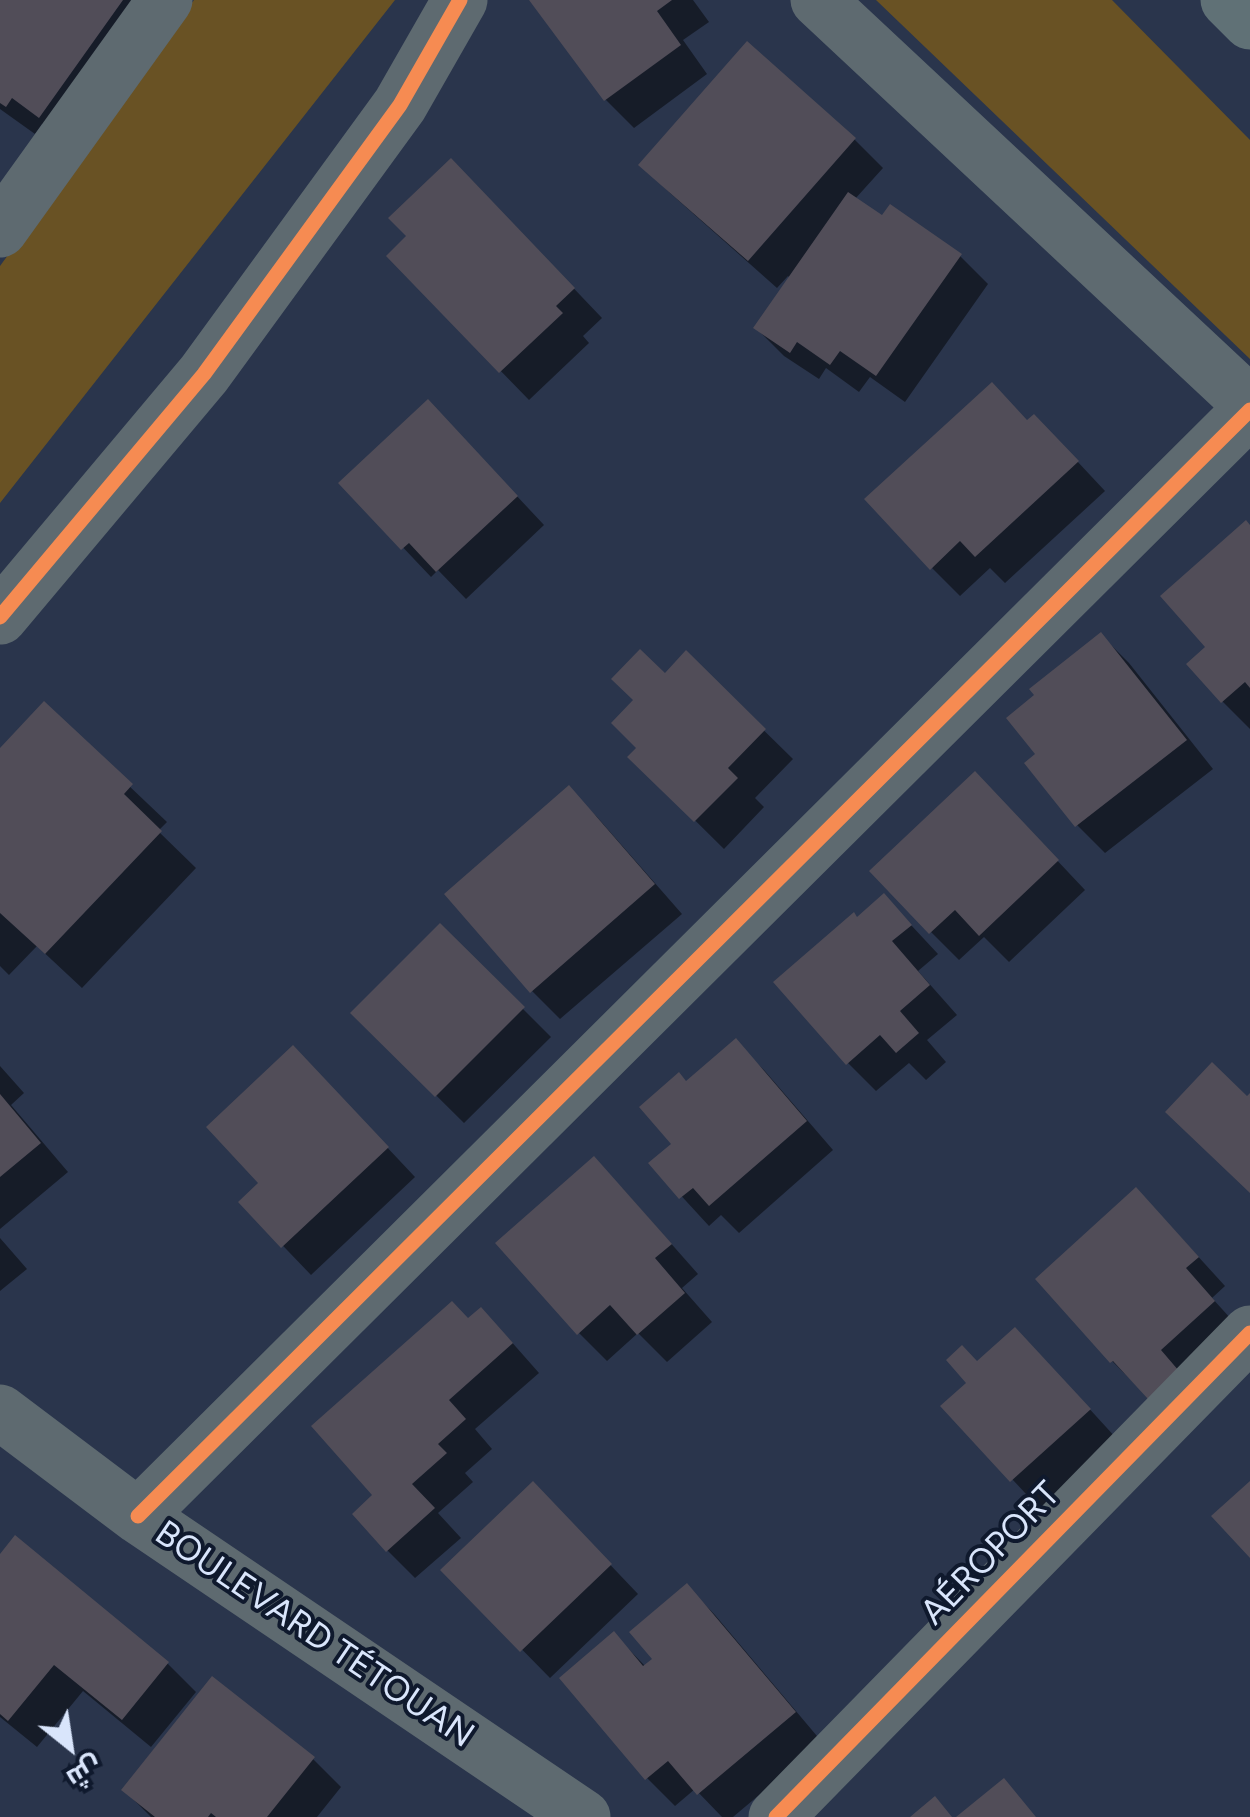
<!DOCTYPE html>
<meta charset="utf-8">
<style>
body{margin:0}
#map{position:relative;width:1250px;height:1817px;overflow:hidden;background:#2a354c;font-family:Figtree,Cairo,sans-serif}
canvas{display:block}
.north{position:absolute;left:20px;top:1697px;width:100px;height:100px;-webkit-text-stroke:8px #0f192d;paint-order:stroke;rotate:150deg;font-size:28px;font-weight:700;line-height:40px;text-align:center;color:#d9e5fb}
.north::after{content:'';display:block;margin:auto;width:35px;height:45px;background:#d9e5fb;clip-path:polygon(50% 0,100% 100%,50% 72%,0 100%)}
</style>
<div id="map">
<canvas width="1250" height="1817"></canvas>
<div class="north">ش</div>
</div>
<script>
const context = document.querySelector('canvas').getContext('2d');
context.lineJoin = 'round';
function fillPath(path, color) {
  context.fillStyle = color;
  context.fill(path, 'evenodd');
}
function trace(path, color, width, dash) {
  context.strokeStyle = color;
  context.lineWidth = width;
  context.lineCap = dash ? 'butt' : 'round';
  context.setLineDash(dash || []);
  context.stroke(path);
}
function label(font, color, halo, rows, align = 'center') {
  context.font = font + ' Figtree,sans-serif';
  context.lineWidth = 8;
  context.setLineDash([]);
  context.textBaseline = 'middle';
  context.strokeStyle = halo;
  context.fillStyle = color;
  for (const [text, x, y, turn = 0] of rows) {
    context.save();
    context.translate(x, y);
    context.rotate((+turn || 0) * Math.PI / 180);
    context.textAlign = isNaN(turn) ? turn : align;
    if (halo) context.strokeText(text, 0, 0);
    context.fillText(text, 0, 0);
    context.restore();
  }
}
fillPath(new Path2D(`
 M194 0H395L0 503V266Z
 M876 0H1112L1250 140V359Z`), '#695224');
fillPath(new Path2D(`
 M0 0H171L68 144 42 124 35 134 0 109Z
 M532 0H693L709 22 683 40 707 74 634 128 606 100Z
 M747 45 855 140 883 168 855 199 882 219 960 256 988 284 905 402 870 377 859 392 826 368 819 379 784 356 756 328 790 278 788 276 777 288 670 193 641 165Z
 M479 189 602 318 583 336 589 343 529 400 389 256Z
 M1029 423 1062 445 1105 491 1005 583 990 568 960 596 932 568Z
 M456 431 544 525 466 599 438 570 431 577 342 483Z
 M1250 528V729L1222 701 1208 648Z
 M1101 635 1129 663 1213 769 1105 853 1077 825Z
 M686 654 793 759 755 798 764 807 724 849 631 757 639 748 665 677Z
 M44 705 167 822 158 831 196 868 82 988 37 946 9 975 0 966V751Z
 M569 789 597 817 682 914 560 1019 532 991Z
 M1003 803 1085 890 1009 962 984 937 959 960 931 932Z
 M884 896 938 954 918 971 957 1015 927 1040 946 1062 926 1080 909 1063 876 1091 848 1063 777 982Z
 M440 926 551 1037 464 1123 353 1013Z
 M735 1042 764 1070 833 1150 739 1233 721 1215 709 1226 652 1164 674 1144 686 1084Z
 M0 1066 24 1093 11 1105 68 1172 0 1229Z
 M321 1077 415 1177 311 1275 241 1202 262 1183Z
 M622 1188 698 1274 682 1288 712 1322 667 1362 638 1333 607 1361 579 1333Z
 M1164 1219 1225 1286 1212 1298 1242 1331 1187 1380 1140 1389 1112 1361Z
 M0 1238 27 1269 0 1291Z
 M469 1321 509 1339 539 1373 475 1429 492 1449 465 1473 473 1482 438 1513 461 1538 415 1578 387 1550 376 1496Z
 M1043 1358 1117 1439 1040 1509 944 1406 970 1383 978 1364Z
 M561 1513 638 1594 550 1678 444 1570Z
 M0 1558 168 1664 196 1692 151 1747 83 1691 37 1747 0 1717Z
 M687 1586 715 1615 822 1742 733 1817H722L695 1789 675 1806 647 1778 614 1634 646 1667 655 1660Z
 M313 1759 341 1787 317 1817H151L124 1790Z`), '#0007');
fillPath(new Path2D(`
 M0 0H123L39 118 12 98 6 107 0 103Z
 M529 0H672L657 11 681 45 604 101Z
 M747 41 856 138 748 261 638 165Z
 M451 158 575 288 556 306 563 313 499 373 386 256 406 236 388 218Z
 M848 192 882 215 890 204 962 254 876 376 840 351 830 365 797 342 790 353 753 328Z
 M992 382 1027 420 1034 414 1079 461 975 557 960 541 930 570 864 499Z
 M428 399 518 496 436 572 409 543 401 550 338 483Z
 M1246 520 1250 525V688L1245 682 1221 703 1186 664 1205 647 1160 596Z
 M1101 632 1187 740 1075 827 1024 763 1035 754 1006 718 1034 695 1029 689Z
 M640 649 665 673 686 650 766 729 728 768 738 778 694 822 627 757 636 748 611 723 633 700 611 679Z
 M44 701 133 784 124 794 162 831 45 954 0 913V748Z
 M975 771 1059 860 979 936 955 910 929 934 869 871Z
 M569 785 655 884 530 993 444 894Z
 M884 893 912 925 892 941 930 985 900 1011 919 1033 896 1053 880 1035 846 1065 773 982 854 912 857 917Z
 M440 923 525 1007 435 1097 350 1013Z
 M736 1038 807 1121 709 1206 693 1188 679 1199 648 1163 671 1144 639 1107 679 1072 686 1081Z
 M293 1045 389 1147 281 1248 238 1202 258 1183 206 1127Z
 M1212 1062 1247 1096 1250 1093V1193L1165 1112Z
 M0 1094 41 1143 0 1177Z
 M594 1156 672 1244 655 1258 685 1293 637 1335 610 1305 577 1335 495 1243Z
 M1136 1187 1199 1257 1186 1268 1215 1301 1161 1350 1179 1371 1148 1399 1113 1361 1110 1363 1035 1279Z
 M452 1301 468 1318 481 1307 513 1343 449 1400 466 1419 438 1444 447 1453 412 1484 435 1508 386 1552 352 1514 372 1495 311 1426Z
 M1015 1327 1091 1409 1010 1482 940 1406 966 1383 946 1360 962 1345 977 1361Z
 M533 1481 612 1564 520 1652 440 1570Z
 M1250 1481V1558L1211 1516Z
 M15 1535 169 1662 122 1720 54 1665 8 1721 0 1714V1554Z
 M687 1583 796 1712 697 1795 668 1761 645 1780 559 1678 614 1631 643 1666 652 1659 629 1632Z
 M212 1676 315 1757 267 1817H216L211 1813 208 1817H155L121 1790Z
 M1004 1778 1036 1817H956Z
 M935 1796 952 1817H910Z`), '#514d58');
trace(new Path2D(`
 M818 0 1250 404
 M0 230 165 0
 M0 617 204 374 400 105 460 0
 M0 1412 138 1516 583 1817
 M138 1516 1250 410
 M776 1817 1250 1333`), '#5e6a70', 55);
trace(new Path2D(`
 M1228 0 1250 22`), '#607176', 55);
trace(new Path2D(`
 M0 617 204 374 400 105 460 0
 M138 1516 1250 410
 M776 1817 1250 1333`), '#f68b52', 15);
label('35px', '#d9e5fb', '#0f192d', [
 ["AÉROPORT",991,1554,-46],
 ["BOULEVARD TÉTOUAN",314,1635,34]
]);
</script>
